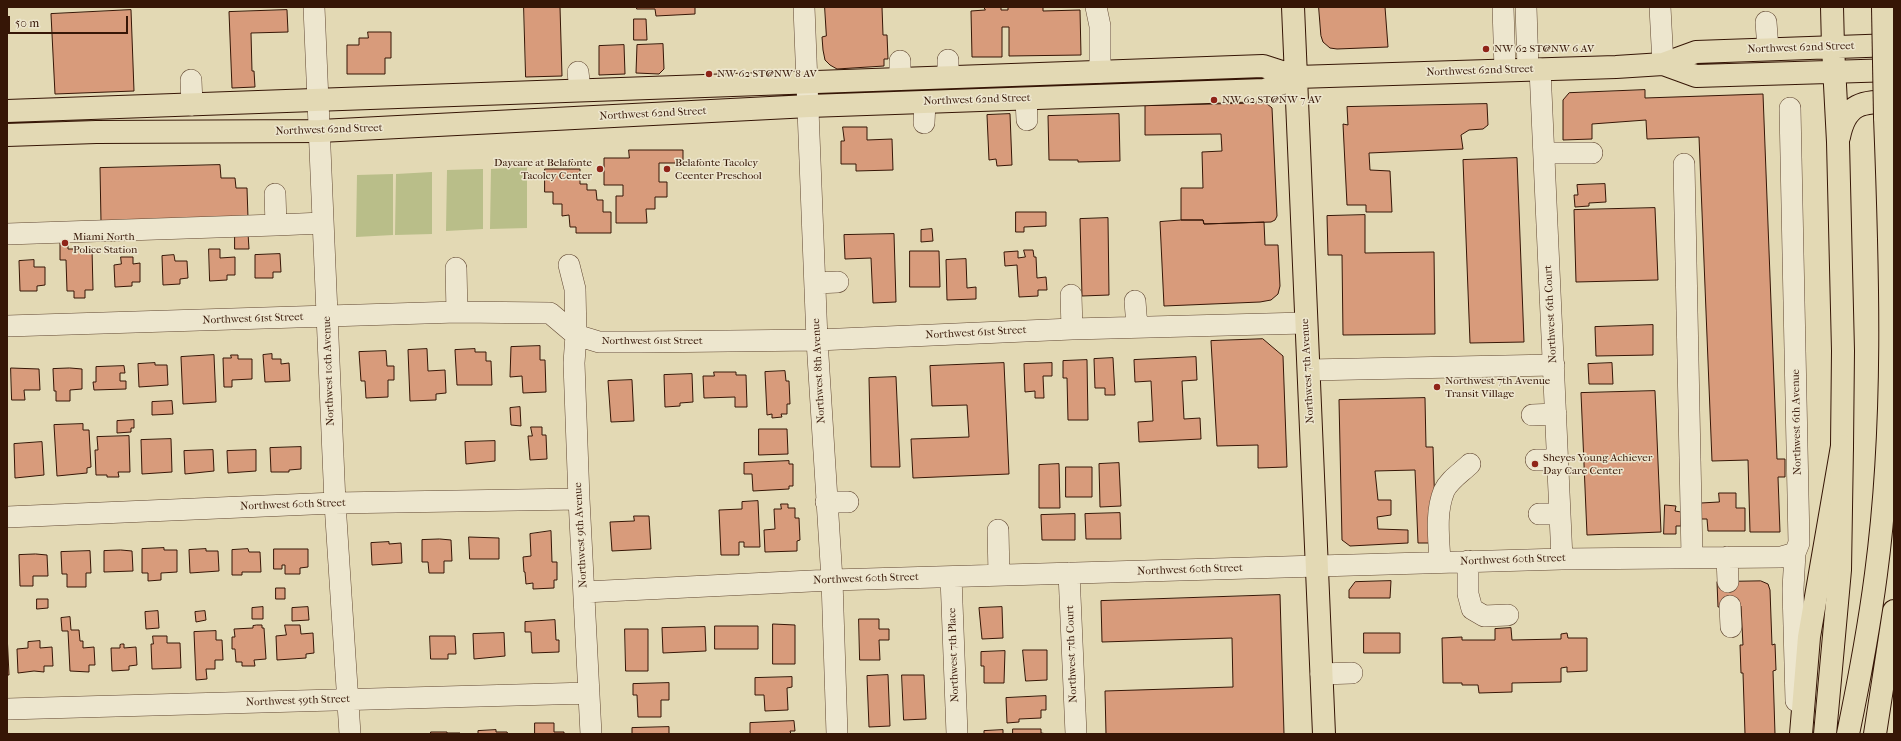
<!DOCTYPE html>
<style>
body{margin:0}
#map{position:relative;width:1901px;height:741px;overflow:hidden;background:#e3d9b4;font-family:"IM FELL French Canon",serif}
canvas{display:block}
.frame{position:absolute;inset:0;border:8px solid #361606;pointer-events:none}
.scale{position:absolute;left:8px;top:16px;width:120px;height:18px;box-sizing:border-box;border:2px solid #361606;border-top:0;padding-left:5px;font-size:12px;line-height:14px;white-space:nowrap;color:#361606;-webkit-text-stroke:3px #ede6ce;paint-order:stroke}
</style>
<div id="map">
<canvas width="1901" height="741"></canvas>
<div class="frame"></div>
<div class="scale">50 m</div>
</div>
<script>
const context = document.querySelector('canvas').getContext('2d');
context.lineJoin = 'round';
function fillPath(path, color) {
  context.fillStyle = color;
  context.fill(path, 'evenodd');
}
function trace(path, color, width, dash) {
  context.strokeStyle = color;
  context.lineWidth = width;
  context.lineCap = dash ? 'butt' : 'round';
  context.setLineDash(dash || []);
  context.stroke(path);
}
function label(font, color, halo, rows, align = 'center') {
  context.font = font + ' "IM FELL French Canon",serif';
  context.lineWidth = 3;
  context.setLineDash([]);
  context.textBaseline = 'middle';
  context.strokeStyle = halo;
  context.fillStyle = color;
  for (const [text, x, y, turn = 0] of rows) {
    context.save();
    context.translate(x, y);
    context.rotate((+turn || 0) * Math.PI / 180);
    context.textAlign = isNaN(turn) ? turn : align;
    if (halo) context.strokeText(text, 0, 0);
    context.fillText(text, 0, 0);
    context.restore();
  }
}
fillPath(new Path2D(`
 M527 167V228L490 229 491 169Z
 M483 169V229L446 231 447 170Z
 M432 172V234L395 235 396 174Z
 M393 174V235L356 237 357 175Z`), '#b9be89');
const building = new Path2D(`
 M524 7H560L562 76 526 77Z
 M637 7H695V14L656 16 655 9H637Z
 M825 7H882L883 35H887L888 59H884V66L837 69 830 65 825 60 823 50 822 37 826 36Z
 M984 7H1001V10H1008V7H1043V11L1080 10 1081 55 1009 56V27H1002V57H972L971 11 985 10Z
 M1319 7H1385L1388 47 1337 49 1330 48 1323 42 1321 36Z
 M131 10 134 91 55 94 51 14Z
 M287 10 288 32 251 33 252 71H254L255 87 232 88 229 12Z
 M634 19H646L647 40H634Z
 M368 32H391V58H385V74H347V45H359V38H368Z
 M663 44 664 69 659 74 636 73 637 45Z
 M624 45 625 74 599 75V46Z
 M1645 90V98L1763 94 1777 459H1785V477H1778L1780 532H1750L1748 460 1712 461 1699 137 1647 139 1646 120 1592 124V139L1563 140V100L1569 93Z
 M1266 103 1272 108 1277 216 1275 220 1271 222 1204 224 1203 220H1181V188H1203L1202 152 1222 151 1221 134 1145 135V106Z
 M1487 104 1488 125 1483 129 1469 130 1461 135 1463 149 1369 153 1370 170 1390 171 1392 212H1366V205H1347L1343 124 1348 125 1347 107Z
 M1010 114 1012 165 997 166 996 159 989 160 987 115Z
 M1119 114 1120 161 1078 162V160H1049L1048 116Z
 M843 127H867V140L892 139 893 170 856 171V164H841V141H844Z
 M629 150H683V163H659V182H667V197H655V209H646L647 223H616V196H623V185H604V158H629Z
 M1517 158 1524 342 1470 343 1463 160Z
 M220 165 221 178H235L236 188H247L248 218 101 222 100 168Z
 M545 169H580V184H587V190H596L597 200H603V212H611V233H576V227H570L569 215 562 216V204H553V192H545Z
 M1605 184 1606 202 1589 203V206L1575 207 1574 195H1578L1577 185Z
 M1655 208 1658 280 1576 282 1574 210Z
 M1016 212H1046V226L1024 227V232H1016Z
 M1365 215V253L1434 252 1435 334 1343 335 1342 255H1328L1327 216Z
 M1108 218 1109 295 1082 296 1080 219Z
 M1181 220H1203L1204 224 1264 222 1265 245H1278L1280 286 1278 294 1271 300 1260 302 1164 306 1160 222Z
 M932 229 933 241 921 242V230Z
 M235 233H248L249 249H235Z
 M894 234 896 302 873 303 871 258 845 259 844 235Z
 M68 240V249H92L93 290H85V298H74V291H67L66 260H60V241Z
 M209 249H220V258L235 257V275H227V280L210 281Z
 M1024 250H1033L1034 257H1036L1037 278 1046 277 1047 290H1038V296L1019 297 1017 265 1005 266 1004 252 1018 251V258L1025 257Z
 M910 251H939L940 287H910Z
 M280 254 281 272H273V278H255V255Z
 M174 255 175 261H187L188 278 180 279V284L163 285 162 256Z
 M121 257H133V264L140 263V282H132V286L115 287 114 265 121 264Z
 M966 259 967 288 976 287V299L947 300 946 260Z
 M34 260V267H45V285L37 286V291H20L19 261Z
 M1653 325V355L1596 356 1595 327Z
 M1263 339 1283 356 1287 467 1258 468V445L1217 446 1211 341Z
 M540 346V360H545L546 392 523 393 522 376 510 377 511 347Z
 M427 349 428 371 445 370 446 393 436 394V400L410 401 408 350Z
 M475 349V352H486V361H491L492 385H457L455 350Z
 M386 351 387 366H394V380H388V397L366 398 365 381H361L359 352Z
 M272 354V359H281V364L289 363 290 381 265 382 263 355Z
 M214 355 216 402 183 404 181 357Z
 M231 355H238V359H252V379L232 380V387H224L223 358H231Z
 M1196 357 1197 380 1182 381 1184 419 1200 418 1201 439 1139 442 1138 422 1153 421 1151 381 1135 382 1134 360Z
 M1113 358 1115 395H1105V388H1095L1094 359Z
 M1087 360 1088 420H1068L1067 378H1063V361Z
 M155 363V365H167L168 385 139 387 138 364Z
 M1004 363 1009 474 913 478 911 439 969 437 967 405 932 406 930 366Z
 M1052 363V376H1043L1044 398H1035V391L1025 392 1024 364Z
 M1612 363 1613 384H1589L1588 364Z
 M124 366 125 373H120V381H126V389L94 390 93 382H96V367Z
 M11 368 39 369 40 390H24L25 400H12Z
 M70 368 82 369V389L70 390V401H56V391H54L53 369Z
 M785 371 786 381H789L790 404H787V414H781L782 417 772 418V414L767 415 765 372Z
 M714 372H736V375H746L747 407H735V397L704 398 703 376H714Z
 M692 374 693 402 680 403V406L665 407 664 375Z
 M896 377 900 467H871L869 378Z
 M632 380 634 421 611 422 608 381Z
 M1655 391 1661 532 1587 535 1581 393Z
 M1425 398 1426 447H1433L1436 543H1418L1415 470 1375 471 1378 500H1391V515L1377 517 1378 529 1408 530V543L1350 546 1342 540 1339 400Z
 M172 401 173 414 152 415V402Z
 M520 407 521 426 511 425 510 408Z
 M134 420V428H131V432L117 433V421Z
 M83 424V430H89L91 467 87 468V473L57 476 54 425Z
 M531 427H542V435H546L547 459 530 460 528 436H532Z
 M759 429H787L788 454 759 455Z
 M129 436 130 472H118L119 477H107V475H96L95 450H98L97 437Z
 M171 439 172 472 142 474 141 440Z
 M495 441V461L466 464 465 442Z
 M42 442 44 475 15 478 14 444Z
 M301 447V469L289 470V472H271L270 448Z
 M213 450 214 471 185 474 184 451Z
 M256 450V471L228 473 227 451Z
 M789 461V464H793V486H789V489L753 491 752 474H744V463Z
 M1119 463 1121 506 1100 507 1099 464Z
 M1059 464 1060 508H1039V465Z
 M1066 467H1092V497H1066Z
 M1719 493H1736V508H1745V531H1708L1707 519H1701V503L1719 502Z
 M758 501 760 547H744V542H739V555H721L719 510 742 509V502Z
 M781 504H788V508H795V518H799L800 540 797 541V551L765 552 764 530 775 529 774 509H781Z
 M1665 505 1676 506 1675 511 1681 512V526H1676V534H1664Z
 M1120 513 1121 539H1086L1085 514Z
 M1075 514V540H1042L1041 515Z
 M634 516H649L651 549 612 551 610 522 634 521Z
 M551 531 552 562H557V580H554V588L533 589V583L526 584 525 572H524L523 557 531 556 530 534Z
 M469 537 499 538V559H470Z
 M440 539 451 540 452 561H444V573H429L428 562H422V540Z
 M389 542V544L401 543 402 563 372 565 371 543Z
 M164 548V550H177V572L161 573V580L148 581V573H142V549Z
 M206 549V551H218L219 571 190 573 189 550Z
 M248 549 249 552H260L261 572H242V575H232V550Z
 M274 549H308V567L300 568V574H285V565H282V569H274Z
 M121 550 132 551 133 571 104 572V551Z
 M90 551 91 573H86V587H67V574H62L61 552Z
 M36 554 47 555 48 576H33V586H20L19 555Z
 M1391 581 1390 598H1349V590L1355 582Z
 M1761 581 1768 584 1770 590 1772 645 1775 644 1776 670 1773 671 1775 734H1745L1743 673H1741L1740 645H1743L1741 606 1718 607 1717 582Z
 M276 588H285V599H276Z
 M1280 595 1284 734H1106L1105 691 1233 687 1232 638 1102 642 1101 601Z
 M37 599H48V608L37 609Z
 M263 607V619H252V608Z
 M308 607 309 620 292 621V608Z
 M1002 607 1003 638 982 639 979 608Z
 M158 611 159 628 146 629 145 612Z
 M205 611 206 620 196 622 195 612Z
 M70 617 71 630H79L80 641H83V648L94 647 95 665H89V672L70 671 68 631H62L61 618Z
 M859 619H879V629H889V640H879L880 660H860Z
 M555 620 556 640H559V652L532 653 531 632H525V622Z
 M773 624 795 625V664H773Z
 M257 625H262V628H264L266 659 254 660 255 666H242V662H236L235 649H232V637H235L234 629 253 628V626Z
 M285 625H300L301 634 313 633 314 653 306 654V658L277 660 276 636 286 635Z
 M715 626H758V649H715Z
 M705 627 706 651 663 653 662 628Z
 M1511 628 1512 640 1561 639V634L1567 633 1568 638H1587V671L1567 672V667L1561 668V682L1512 683V692L1479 693 1478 685H1462V683H1443L1442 638 1462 637V640H1495V629Z
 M625 629H648V671H626Z
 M216 631V640H222L223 660H215V669H206L207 679 196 680 194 632Z
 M7 633 9 675H7Z
 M504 633 505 656 474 659 473 634Z
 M1364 633H1400V653H1364Z
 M153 636H167V643H180L181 668 152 669 151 644H153Z
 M430 636H455L456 654H448V659H431Z
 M40 641V648L52 647 53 666H44V672L34 671 18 673 17 649 28 648V642Z
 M122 644H124V648L136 647 137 665 129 666V670L112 671 111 648H120V645Z
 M1023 650H1047V680L1026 681Z
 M1005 651 1004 683H984V666H981V652Z
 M888 675 890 726 869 727 867 676Z
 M902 675H924L926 719 904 720Z
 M792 677V687L787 688 788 710 765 711 764 695H755V678Z
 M669 683V700H661V717H638L637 695H633V684Z
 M1046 696V710H1041V718L1019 719V722L1007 723 1006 698Z
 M794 721 795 731H790L791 734H750V723Z
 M535 723H554V732H564V734H535Z
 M669 727V734H632V728Z
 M1013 729H1041V733L1047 734H1013Z
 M496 730V732H507L508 734H478V731Z
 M1003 730V734H984V731Z
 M431 732H447V733H460V734H431Z`);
fillPath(building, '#d89b7b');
trace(building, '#361606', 1);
const minor = new Path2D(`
 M314 7 335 503 350 734
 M804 7 817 340 832 580 837 734
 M1096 7 1100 26V72
 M1503 7 1505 70
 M1526 7 1528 69
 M1660 7 1663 64
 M1766 22 1768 49
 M948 60V77
 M900 61V78
 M1540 69 1562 559
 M578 72 580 90
 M191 80 192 105
 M1026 99 1027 120
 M1790 108 1799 543 1795 553 1793 589 1796 701
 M924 123 925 102
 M1544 153H1592
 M1684 164 1692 557
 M275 194 276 225 323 223
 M7 234 276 225
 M569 265 575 289 576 335 574 363 579 499 591 734
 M456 268 457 312
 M816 283 838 282
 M1071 295 1072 329
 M1135 301 1137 327
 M7 326 457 312 550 313 576 335 599 342H641L817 340 1072 329 1305 323
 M1309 370 1554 365
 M1532 415 1556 414
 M1536 460H1557
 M826 502H848
 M1539 514H1560
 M7 517 335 503 579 499
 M998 530 999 575
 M1727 557 1728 582
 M1468 561V594L1472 609 1484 616 1508 615
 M1440 562C1439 539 1435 513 1444 491 1449 480 1462 472 1470 464
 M1069 573 1076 734
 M951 577 957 734
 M584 592 832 580 1562 559 1781 557 1795 553
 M1730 606 1731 627
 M1321 674 1352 673
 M7 709 589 693`);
const major = new Path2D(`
 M1293 7 1324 734
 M1663 64 1696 76 1894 70
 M7 111 1263 66 1297 77
 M7 135 96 132 320 131 809 106 1265 90 1297 77 1616 67 1663 64 1696 52 1894 45
 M1839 137C1846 102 1863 102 1894 101
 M1801 734 1809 637 1842 446 1843 351 1838 142 1833 47`);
const highway = new Path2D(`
 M1832 7 1833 47
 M1825 734 1840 570 1842 446
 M1848 734C1859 681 1869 628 1876 574 1896 423 1891 269 1885 117
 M1875 734 1894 611`);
trace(minor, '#614732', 22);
trace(major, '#361606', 24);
trace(highway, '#361606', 24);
trace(minor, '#ede6ce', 21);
trace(major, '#e3d9b4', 22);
trace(highway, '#e3d9b4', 22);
const highwayBridge = new Path2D(`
 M1883 7 1885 117`);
trace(highwayBridge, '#361606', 24, []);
trace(highwayBridge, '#e3d9b4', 22);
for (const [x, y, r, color] of [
 [1486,49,4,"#8f2418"],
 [709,74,4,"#8f2418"],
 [1214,100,4,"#8f2418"],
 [600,169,4,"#8f2418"],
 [667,169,4,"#8f2418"],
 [65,243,4,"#8f2418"],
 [1437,387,4,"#8f2418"],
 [1535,464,4,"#8f2418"]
]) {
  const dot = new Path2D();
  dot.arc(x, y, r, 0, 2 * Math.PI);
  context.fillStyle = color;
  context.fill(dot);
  trace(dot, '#ede6ce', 1.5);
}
label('11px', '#361606', '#ede6ce', [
 ["Northwest 62nd Street",1801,48,-2],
 ["Northwest 62nd Street",1480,71,-2],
 ["Northwest 62nd Street",977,100,-2],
 ["Northwest 62nd Street",653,114,-3],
 ["Northwest 62nd Street",329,130,-2],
 ["Northwest 6th Court",1551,314,-93],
 ["Northwest 61st Street",253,319,-2],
 ["Northwest 61st Street",976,333,-3],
 ["Northwest 61st Street",652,341],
 ["Northwest 10th Avenue",329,371,-92],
 ["Northwest 8th Avenue",819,371,-93],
 ["Northwest 7th Avenue",1308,371,-93],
 ["Northwest 6th Avenue",1797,422,-91],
 ["Northwest 60th Street",293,505,-2],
 ["Northwest 9th Avenue",581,535,-93],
 ["Northwest 60th Street",1513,560,-2],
 ["Northwest 60th Street",1190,570,-2],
 ["Northwest 60th Street",866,579,-2],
 ["Northwest 7th Court",1072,654,-92],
 ["Northwest 7th Place",954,655,-92],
 ["Northwest 59th Street",298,701,-2]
]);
label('11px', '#361606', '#ede6ce', [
 ["NW 62 ST@NW 6 AV",1494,49],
 ["NW 62 ST@NW 8 AV",717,74],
 ["NW 62 ST@NW 7 AV",1222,100],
 ["Daycare at Belafonte",592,163,"right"],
 ["Tacolcy Center",592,176,"right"],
 ["Belafonte Tacolcy",675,163],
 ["Ceenter Preschool",675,176],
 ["Miami North",73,237],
 ["Police Station",73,250],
 ["Northwest 7th Avenue",1445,381],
 ["Transit Village",1445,394],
 ["Sheyes Young Achiever",1543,458],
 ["Day Care Center",1543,471]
], 'left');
</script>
